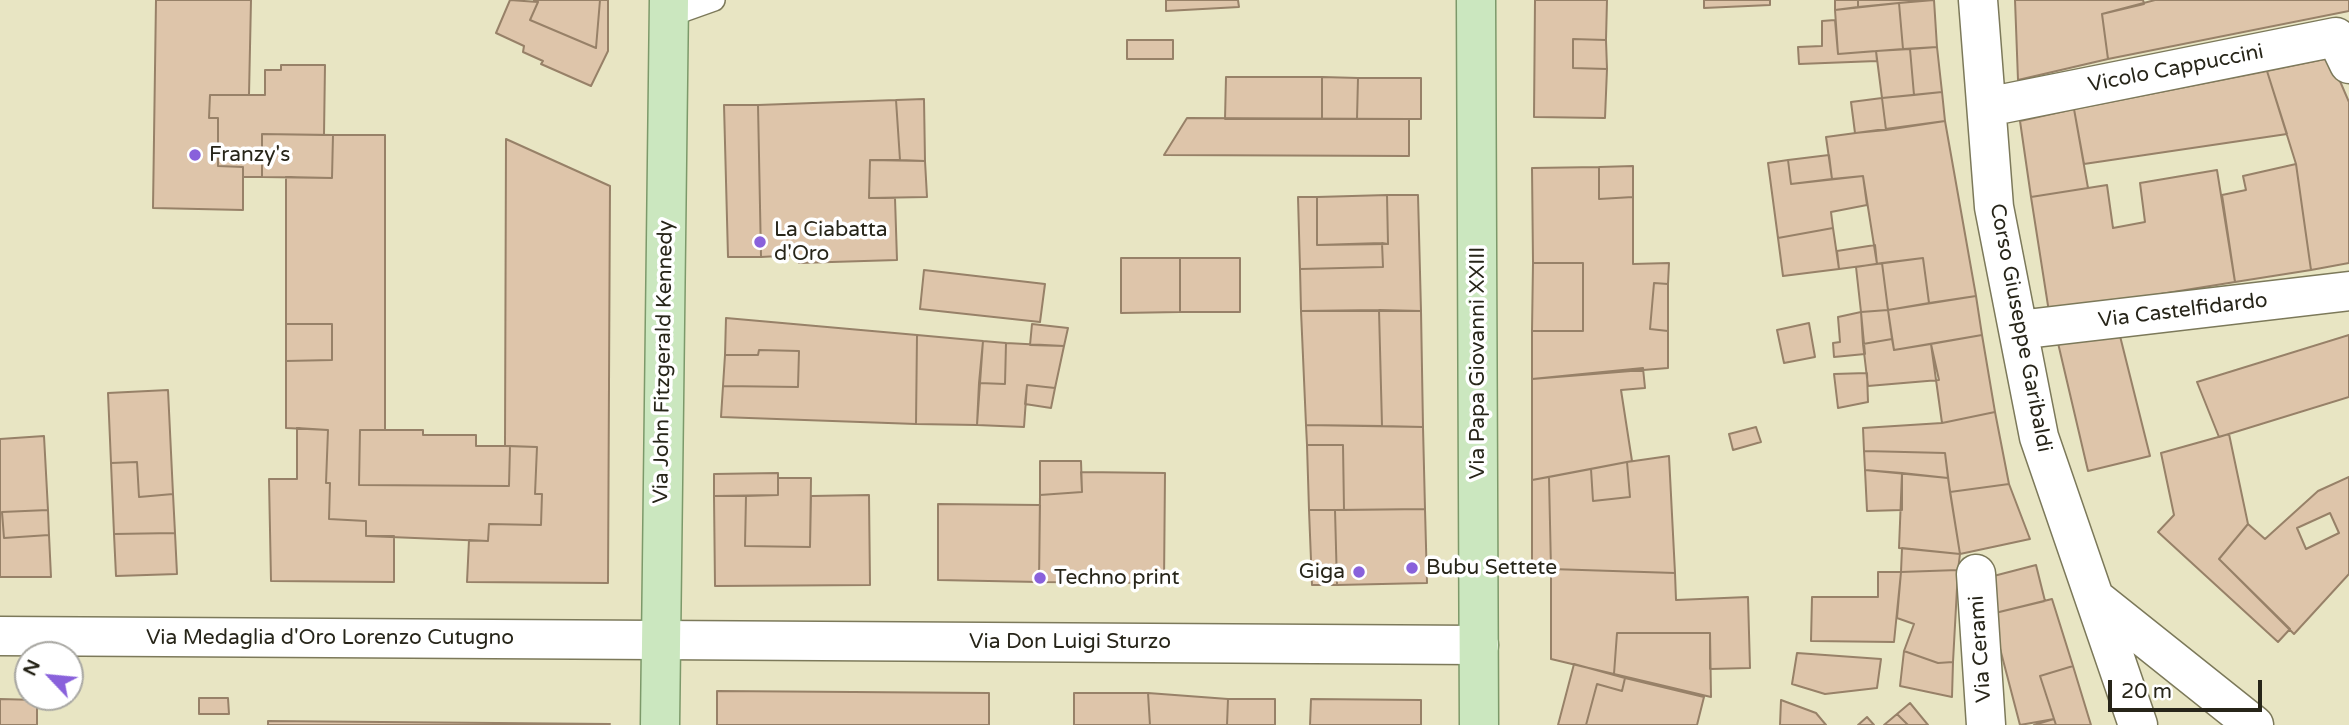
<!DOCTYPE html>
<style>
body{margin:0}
#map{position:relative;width:2349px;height:725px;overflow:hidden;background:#e8e5c3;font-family:"Varela Round",sans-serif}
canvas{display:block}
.north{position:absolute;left:14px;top:641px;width:70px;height:70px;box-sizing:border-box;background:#fff;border:2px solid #a9a8a3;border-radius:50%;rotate:296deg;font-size:19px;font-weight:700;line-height:28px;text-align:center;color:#272519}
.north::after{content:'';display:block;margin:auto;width:24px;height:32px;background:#8961db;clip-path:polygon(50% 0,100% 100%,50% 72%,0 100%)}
.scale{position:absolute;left:2108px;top:680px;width:154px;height:32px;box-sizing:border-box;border:4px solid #272519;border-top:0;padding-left:9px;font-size:21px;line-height:24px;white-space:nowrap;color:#272519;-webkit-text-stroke:5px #fff;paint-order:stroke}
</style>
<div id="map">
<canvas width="2349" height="725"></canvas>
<div class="north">N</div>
<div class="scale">20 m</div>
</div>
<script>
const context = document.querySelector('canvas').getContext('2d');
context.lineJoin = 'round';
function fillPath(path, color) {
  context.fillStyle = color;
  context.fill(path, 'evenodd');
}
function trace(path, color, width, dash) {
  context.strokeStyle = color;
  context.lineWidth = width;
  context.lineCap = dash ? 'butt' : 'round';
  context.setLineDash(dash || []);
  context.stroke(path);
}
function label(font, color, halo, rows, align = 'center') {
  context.font = font + ' "Varela Round",sans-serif';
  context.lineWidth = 7;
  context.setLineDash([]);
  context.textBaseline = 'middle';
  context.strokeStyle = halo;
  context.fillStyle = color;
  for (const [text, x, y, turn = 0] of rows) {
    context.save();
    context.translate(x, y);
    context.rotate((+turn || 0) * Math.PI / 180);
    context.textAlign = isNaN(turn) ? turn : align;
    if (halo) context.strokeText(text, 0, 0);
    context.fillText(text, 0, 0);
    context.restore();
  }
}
const building = new Path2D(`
 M156 0H251L249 95H210L209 118H218V166L243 167V210L153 208Z
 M510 0 538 2 530 20 596 48 600 0H608V51L591 86 541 64 543 61 523 52 524 46 496 33Z
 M534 0H600L596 48 530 20 538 2Z
 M1166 0H1238L1239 7 1166 11Z
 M1535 0H1607L1606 40 1573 39V68L1607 69 1605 118 1534 117Z
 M1704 0H1770V5L1704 8Z
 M1835 0H1858V7L1835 10Z
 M1858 0H1929L1858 7Z
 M1934 0 1937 47 1903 49 1899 3Z
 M2015 0H2143L2144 4 2102 14 2108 59 2018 80Z
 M2155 0H2349V11L2108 59 2102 14Z
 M1899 3 1903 49 1838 54 1835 10Z
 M1835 20 1838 54 1876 51 1877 61 1799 64 1798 47 1822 46V21Z
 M1573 39 1606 40 1607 69 1573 68Z
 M1127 40H1173V59H1127Z
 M1937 47 1942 92 1914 95 1910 49Z
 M1910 49 1914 95 1882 98 1876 51Z
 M2330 58 2349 102V263L2311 270 2296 164 2267 71Z
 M281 65H325L324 135 262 134V177H243V167L218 166V118H209L210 95H265V70H281Z
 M2267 71 2287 134 2084 164 2074 109Z
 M1226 77H1322V119H1225Z
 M1322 77 1358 78 1357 119H1322Z
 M1358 78H1421V119H1357Z
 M1942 92 1945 121 1886 130 1882 98Z
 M1882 98 1886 130 1855 133 1851 102Z
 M924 99 925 161 900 160 896 100Z
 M896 100 900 160H870L869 198H895L897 260 799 263 798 255 761 257 758 105Z
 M724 105H758L761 257H728Z
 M2074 109 2088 188 2031 197 2020 121Z
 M1187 118 1409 119V156L1164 155Z
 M1945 121 1976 296 1929 303 1923 258 1877 264 1863 176 1832 179 1826 137Z
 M262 134 333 135 332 178 262 177Z
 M333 135H385V430H360L359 485 509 486 510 446 537 447 535 494H542L541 525 489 524 488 541 366 536V521L329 519 330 483H326L328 430 286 428V361L332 360V324H286V177L332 178Z
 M506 139 610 186 608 583 467 582 469 540 488 541 489 524 541 525 542 494H535L537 447 505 446Z
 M1829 155 1832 179 1791 184 1788 160Z
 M870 160 925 161 927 197 869 198Z
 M1788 160 1791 184 1863 176 1867 205 1831 212 1833 228 1778 238 1768 163Z
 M2296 164 2311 270 2235 282 2222 195 2246 190 2243 176Z
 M1633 166V197L1599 199V167Z
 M1599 167V199L1633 197V264L1669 263 1668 284 1654 283 1650 329 1668 331V368L1532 379V331H1583V263H1533L1532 168Z
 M2217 170 2235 282 2049 312 2031 197 2107 185 2113 228 2145 222 2140 183Z
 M1387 195 1388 244 1317 245V197Z
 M1387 195H1418L1421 311H1301L1300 269 1383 267 1382 243 1388 244Z
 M1298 197H1317V245L1382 243 1383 267 1300 269Z
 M1833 228 1839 269 1783 276 1778 238Z
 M1875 245 1877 264 1839 269 1837 251Z
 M1121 258H1180V312L1121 313Z
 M1180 258H1240V312H1180Z
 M1923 258 1929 303 1888 310 1882 263Z
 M1533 263H1583V331H1532Z
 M1882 263 1888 310 1861 312 1856 267Z
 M924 270 1045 284 1040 322 920 309Z
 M1654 283 1668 284V331L1650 329Z
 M1976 296 1982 335 1894 350 1888 310Z
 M1379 310 1421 311 1423 427 1382 426Z
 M1379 310 1382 426 1306 425 1301 311Z
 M1888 310 1892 339 1863 344 1861 312Z
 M1861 312 1865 354 1834 357 1833 343 1840 342 1838 317Z
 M726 318 917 335 916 424 721 417 723 386 798 387 799 351 759 350 758 355H725Z
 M1809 323 1815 357 1784 363 1777 330Z
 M286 324H332V360L286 361Z
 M1032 324 1068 328 1064 346 1030 345Z
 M2118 328 2150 456 2088 471 2058 343Z
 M917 335 983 341 977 425 916 424Z
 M1982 335 1995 412 1942 423 1931 344Z
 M2349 335V397L2219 437 2197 382Z
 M1892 339 1894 350 1931 344 1939 380 1868 386 1863 344Z
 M983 341 1006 343 1005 384 979 383Z
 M1006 343 1064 346 1055 388 1027 385 1024 427 977 425 979 383 1005 384Z
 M759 350 799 351 798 387 723 386 725 355H758Z
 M1643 368 1645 388 1621 390 1632 461 1532 480V379Z
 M1867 373 1868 402 1838 408 1834 374Z
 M1027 385 1055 388 1051 408 1025 404Z
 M168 390 173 494 139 497 137 462 111 463 108 393Z
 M1995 412 2009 484 1950 492 1945 453 1864 451 1863 428 1942 423Z
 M1306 425 1423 427 1425 509 1344 510 1343 445H1307Z
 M1756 427 1761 442 1733 450 1729 434Z
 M297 428 328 430 326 483H330L329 519 366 521V536H394V582L271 581 269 479H297Z
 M360 430H423V435H476V446H510L509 486 359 485Z
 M2229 434 2248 524 2219 559 2290 629 2278 642 2158 532 2174 515 2161 453Z
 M44 436 48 510 2 512 4 538 49 535 51 577H0V439Z
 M1307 445H1343L1344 510H1309Z
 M1864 451 1945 453 1948 478 1865 470Z
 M1669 456 1675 573 1551 569 1549 477 1591 469 1593 501 1630 497 1627 462Z
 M1040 461H1081L1082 492 1040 495Z
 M137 462 139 497 173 494 175 533 114 534 111 463Z
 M1627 462 1630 497 1593 501 1591 469Z
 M1865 470 1902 473V510L1867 511Z
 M1081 472 1165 473 1164 583 1039 582 1040 495 1082 492Z
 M778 473V495L714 496V474Z
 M1902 473 1948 478 1960 554 1899 548Z
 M1549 477 1551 569 1532 565V480Z
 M2349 477V574L2294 634 2219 559 2248 524 2265 539 2318 491Z
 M778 478H811L810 547 745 546 746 496 778 495Z
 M2009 484 2030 539 1960 554 1950 492Z
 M869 495 870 585 715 586 714 496H746L745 546 810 547 811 496Z
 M938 504 1040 505 1039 582 938 580Z
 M1425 509 1427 583 1337 585 1335 510Z
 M48 510 49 535 4 538 2 512Z
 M1309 510H1335L1337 585H1312Z
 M2330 513 2339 533 2306 549 2297 528Z
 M175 533 177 574 116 576 114 534Z
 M1902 548 1960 554 1958 570 1901 572Z
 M2036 565 2045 601 1991 614 1982 579Z
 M1551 569 1675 573 1676 600 1748 597 1750 668 1710 669V633H1617L1614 674 1551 659Z
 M1958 570 1953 662 1938 663 1904 651 1914 624 1897 618 1901 572Z
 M1878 572H1901L1894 642 1811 641 1812 597H1878Z
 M2052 599 2073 666 2040 676 2054 719 2020 725 1991 614Z
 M1617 633H1710L1711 697 1614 674Z
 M1904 651 1938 663 1953 662 1952 697 1900 686Z
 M1797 653 1881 659 1877 688 1825 694 1792 684Z
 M1574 664 1625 678 1622 691 1597 684 1586 725H1558Z
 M2073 666 2091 725H2056L2040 676Z
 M1625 678 1704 697 1697 725H1586L1597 684 1622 691Z
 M717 691 989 693V725H717Z
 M1074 693H1148L1150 725H1074Z
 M1148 693 1228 699 1227 725H1150Z
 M199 698H228L229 714H199Z
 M0 699 37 700V725H0Z
 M1228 699H1275V725H1227Z
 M1311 699 1421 700V725H1310Z
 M1781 700 1816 713 1826 725H1780Z
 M1910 703 1928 725H1908L1897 714Z
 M1897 714 1908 725H1884Z
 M1867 717 1874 725H1858Z
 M2054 719 2056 725H2034Z
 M268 721 610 724 268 725Z`);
fillPath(building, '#dec5aa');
trace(building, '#978168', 2);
const service = new Path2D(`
 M669 16 714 0`);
const minor = new Path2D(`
 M1978 0 1994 207 2039 437 2138 725
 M1987 107 2336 37 2349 64
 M2018 330 2349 291
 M1976 574 1986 725
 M2096 599 2254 725
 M0 636 1479 645`);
const primary = new Path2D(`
 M1476 0 1479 725
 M660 725 669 0`);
trace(service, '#7c795a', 24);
trace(minor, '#7c795a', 41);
trace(primary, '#7c996a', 41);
trace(service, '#fff', 21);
trace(minor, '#fff', 38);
trace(primary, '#cbe7bf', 38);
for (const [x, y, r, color] of [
 [195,155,7,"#8961db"],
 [760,242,7,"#8961db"],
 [1412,568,7,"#8961db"],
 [1359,572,7,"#8961db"],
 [1040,578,7,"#8961db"]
]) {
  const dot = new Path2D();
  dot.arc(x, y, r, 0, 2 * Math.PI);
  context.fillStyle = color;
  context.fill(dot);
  trace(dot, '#fff', 2.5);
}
label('21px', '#272519', '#fff', [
 ["Vicolo Cappuccini",2176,69,-11],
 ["Via Castelfidardo",2183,311,-7],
 ["Corso Giuseppe Garibaldi",2020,328,79],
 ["Via John Fitzgerald Kennedy",664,362,-89],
 ["Via Papa Giovanni XXIII",1478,363,-90],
 ["Via Medaglia d'Oro Lorenzo Cutugno",330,638],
 ["Via Don Luigi Sturzo",1070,642],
 ["Via Cerami",1981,649,-94]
]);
label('21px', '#272519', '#fff', [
 ["Franzy's",209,155],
 ["La Ciabatta",774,230],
 ["d'Oro",774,254],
 ["Bubu Settete",1426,568],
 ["Giga",1345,572,"right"],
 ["Techno print",1054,578]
], 'left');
</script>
